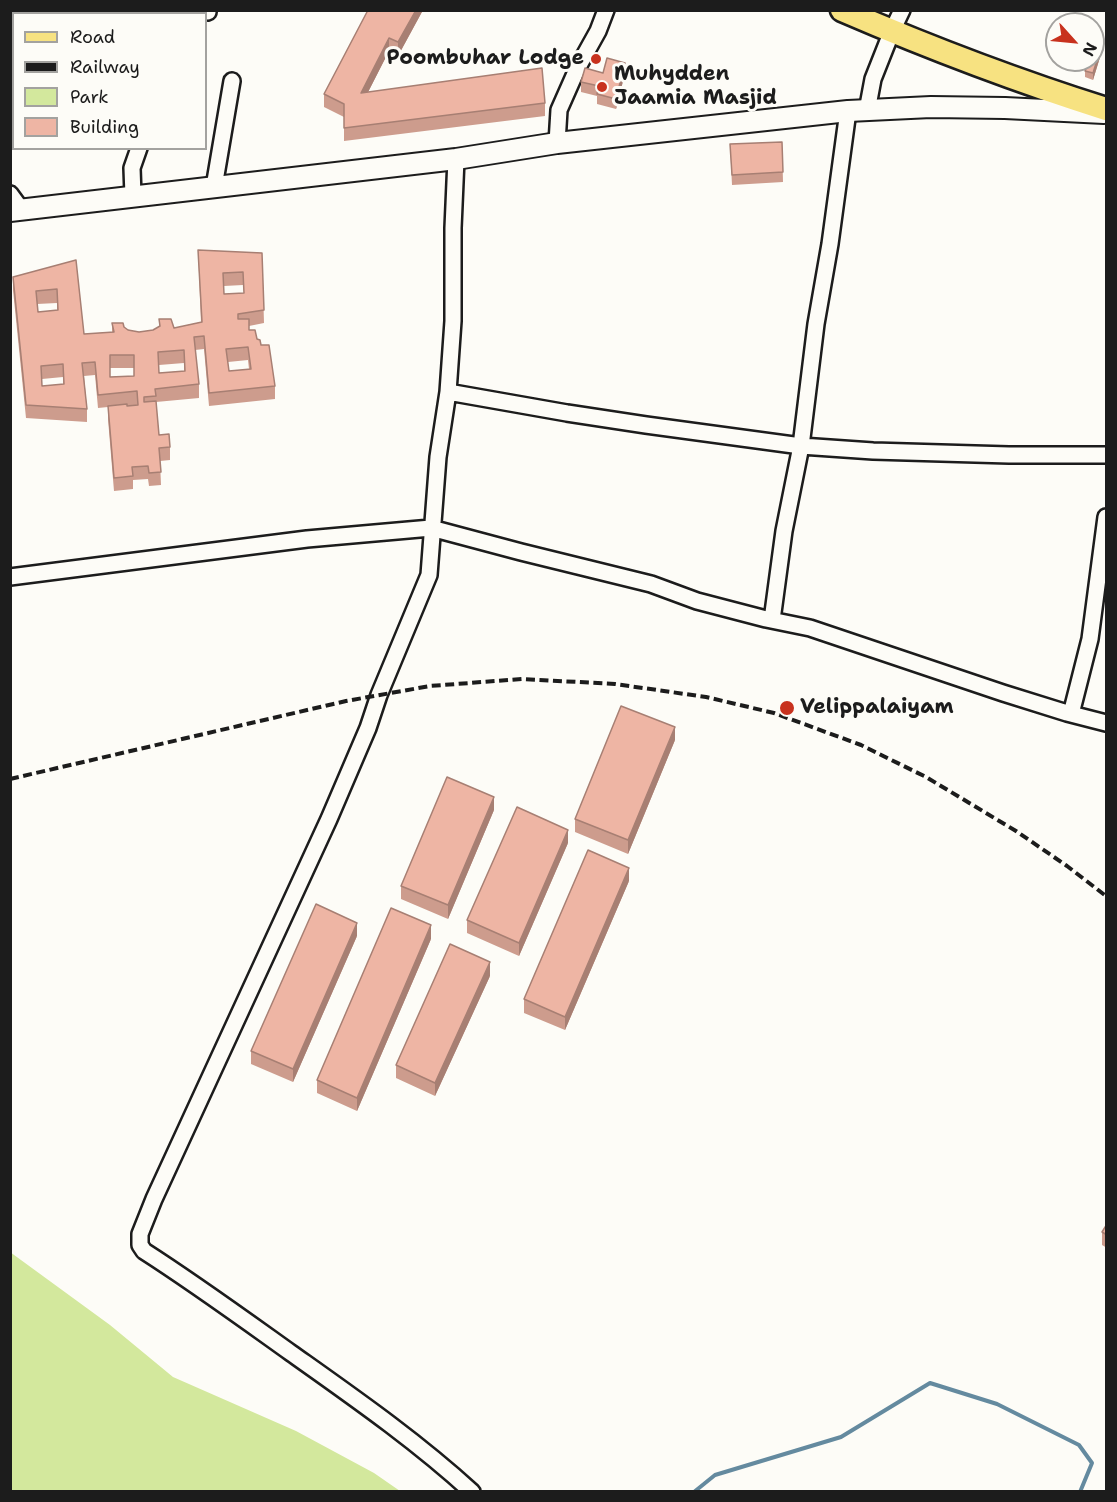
<!DOCTYPE html>
<style>
body{margin:0}
#map{position:relative;width:1117px;height:1502px;overflow:hidden;background:#fdfcf7;font-family:"Shantell Sans",sans-serif}
canvas{display:block}
.frame{position:absolute;inset:0;border:12px solid #1c1c1c;pointer-events:none}
.legend{position:absolute;left:12px;top:12px;width:195px;height:138px;box-sizing:border-box;background:#fdfcf7;border:2px solid #a3a29f;margin:0;padding:8px 10px;list-style:none;font-size:18px;color:#1c1c1c}
.legend li{display:flex;align-items:center;gap:12px;height:30px}
.legend b{width:30px;border:2px solid #a3a29f}
.north{position:absolute;left:1045px;top:12px;width:60px;height:60px;box-sizing:border-box;background:#fdfcf7;border:2px solid #a3a29f;border-radius:50%;rotate:117deg;font-size:16px;font-weight:700;line-height:24px;text-align:center;color:#1c1c1c}
.north::after{content:'';display:block;margin:auto;width:21px;height:27px;background:#c8321e;clip-path:polygon(50% 0,100% 100%,50% 72%,0 100%)}
</style>
<div id="map">
<canvas width="1117" height="1502"></canvas>
<div class="frame"></div>
<ul class="legend">
<li><b style="height:8px;background:#f7e281"></b>Road</li>
<li><b style="height:8px;background:#1c1c1c"></b>Railway</li>
<li><b style="height:16px;background:#d3e89d"></b>Park</li>
<li><b style="height:16px;background:#eeb5a4"></b>Building</li>
</ul>
<div class="north">N</div>
</div>
<script>
const context = document.querySelector('canvas').getContext('2d');
context.lineJoin = 'round';
function fillPath(path, color) {
  context.fillStyle = color;
  context.fill(path, 'evenodd');
}
function trace(path, color, width, dash) {
  context.strokeStyle = color;
  context.lineWidth = width;
  context.lineCap = dash ? 'butt' : 'round';
  context.setLineDash(dash || []);
  context.stroke(path);
}
function label(font, color, halo, rows, align = 'center') {
  context.font = font + ' "Shantell Sans",sans-serif';
  context.lineWidth = 6;
  context.setLineDash([]);
  context.textBaseline = 'middle';
  context.strokeStyle = halo;
  context.fillStyle = color;
  for (const [text, x, y, turn = 0] of rows) {
    context.save();
    context.translate(x, y);
    context.rotate((+turn || 0) * Math.PI / 180);
    context.textAlign = isNaN(turn) ? turn : align;
    if (halo) context.strokeText(text, 0, 0);
    context.fillText(text, 0, 0);
    context.restore();
  }
}
fillPath(new Path2D(`
 M10 1252 110 1325 173 1377 296 1431 374 1473 400 1491H11Z`), '#d3e89d');
trace(new Path2D(`
 M694 1492 715 1475 841 1437 930 1383 997 1404 1079 1445 1092 1463 1080 1492`), '#648a9f', 4);
const minor = new Path2D(`
 M205 10 208 12
 M191 14 192 10
 M10 87 14 88
 M867 111 873 79 892 31 902 10
 M557 143 559 110 578 67 598 31 606 10
 M456 159 453 228V321L448 392 438 457 429 575 379 695 368 728 329 819 154 1199 140 1234V1245L144 1251C194 1283 242 1318 291 1353 353 1397 415 1440 472 1492
 M214 187 232 81
 M10 194 21 209
 M133 196 132 168 139 148
 M448 392 567 413 646 425 801 446 873 451 1009 455H1106
 M10 577 307 539 431 528 521 552 651 584 697 601 766 619 810 628 1003 693 1067 713 1106 723
 M772 620 784 531 801 446 816 324 830 244 848 111
 M1071 714 1090 639 1106 517`);
const secondary = new Path2D(`
 M10 211 456 159 557 143 848 111 931 107 1005 108 1104 113`);
const primary = new Path2D(`
 M842 10C928 47 1017 81 1106 109`);
trace(minor, '#1c1c1c', 20);
trace(secondary, '#1c1c1c', 24);
trace(primary, '#1c1c1c', 27);
trace(minor, '#fdfcf7', 15);
trace(secondary, '#fdfcf7', 20);
trace(primary, '#f7e281', 22);
trace(new Path2D(`
 M10 779 346 701 430 686 522 679 615 684 706 697 774 713 861 745 926 777 1016 831 1067 866 1106 896`), '#1c1c1c', 4, [9, 4.5]);
fillPath(new Path2D(`
 M368 10H423L398 56 389 51 368 92 545 103V116L344 141V117L324 107V94Z
 M1101 54 1093 80 1085 77V71Z
 M603 73H625L616 109 597 104V96L581 92V82Z
 M782 142 783 182 732 185 730 144Z
 M198 250 262 253 264 323 249 326V330L261 345 275 386V399L209 406 204 349 195 350 199 384V398L156 402 159 435 170 447V460L160 461 161 485 149 486 148 479 133 480V489L114 491 108 419V407L98 408 95 375 84 376 87 409V422L26 418 13 290V277L76 260 84 334 112 332V323L124 327 128 330 139 332 153 330 159 327V319L174 328 201 322ZM243 285 244 293 224 294V286ZM57 303V310L38 312 37 304ZM248 360 249 369 229 371 228 362ZM184 363V371L159 373V365ZM110 368H134V376L110 377ZM63 377V384L42 386V379Z
 M675 740 628 854 575 832V819Z
 M494 810 448 919 401 899V886Z
 M568 843 519 956 467 933V920Z
 M629 881 565 1030 524 1013V999Z
 M357 936 293 1082 251 1064V1051Z
 M431 939 357 1111 317 1093V1080Z
 M490 976 435 1096 396 1078V1065Z
 M1107 1224V1248L1102 1245V1232Z`), '#cd9c8d');
fillPath(new Path2D(`
 M416 10H423L398 56V42Z
 M389 38V51L361 106V93Z
 M1101 47V54L1093 80V73Z
 M625 63V73L616 109V99Z
 M675 727V740L628 854V840Z
 M494 797V810L448 919V905Z
 M568 830V843L519 956V943Z
 M629 868V881L565 1030V1017Z
 M357 923V936L293 1082V1069Z
 M431 925V939L357 1111V1098Z
 M490 962V976L435 1096V1083Z`), '#a77f73');
const building = new Path2D(`
 M368 10H416L398 42 389 38 361 93 542 68 545 103 344 128V104L324 94Z
 M1094 45 1101 47 1093 73 1085 71 1089 60H1093Z
 M607 58 625 63 616 99 597 94 599 86 581 82 585 68 603 73Z
 M782 142 783 172 732 175 730 144Z
 M198 250 262 253 264 310 238 314V319H249V330H255L257 339 260 340 261 345H269L275 386 209 393 204 336 194 337 199 384 155 389 156 396 144 397V402L156 401 159 435 169 434 170 447 159 448 161 472 149 473 148 466 132 467 133 476 114 478 108 406 127 404V406L138 405 137 391 98 395 95 362 82 363 87 409 26 405 13 277 76 260 84 334 114 332 112 323H123L124 327 128 330 139 332 153 330 160 326 159 319H171L174 328 202 322ZM243 272 244 293 224 294 223 273ZM57 289 58 310 38 312 36 291ZM248 347 251 369 229 371 226 349ZM184 350 185 371 159 373 158 352ZM110 355H134V376L110 377ZM63 364 64 384 42 386 41 366Z
 M621 706 675 727 628 840 575 819Z
 M447 777 494 797 448 905 401 886Z
 M517 807 568 830 519 943 467 920Z
 M588 850 629 868 565 1017 524 999Z
 M316 904 357 923 293 1069 251 1051Z
 M391 908 431 925 357 1098 317 1080Z
 M450 944 490 962 435 1083 396 1065Z
 M1107 1224V1235L1102 1232Z`);
fillPath(building, '#eeb5a4');
trace(building, '#a77f73', 1.5);
for (const [x, y, r, color] of [
 [596,59,6,"#c8321e"],
 [602,87,6,"#c8321e"],
 [787,708,8,"#c8321e"]
]) {
  const dot = new Path2D();
  dot.arc(x, y, r, 0, 2 * Math.PI);
  context.fillStyle = color;
  context.fill(dot);
  trace(dot, '#fdfcf7', 2);
}
label('bold 21px', '#1c1c1c', '#fdfcf7', [
 ["Poombuhar Lodge",584,59,"right"],
 ["Muhydden",614,75],
 ["Jaamia Masjid",614,99],
 ["Velippalaiyam",800,708]
], 'left');
</script>
